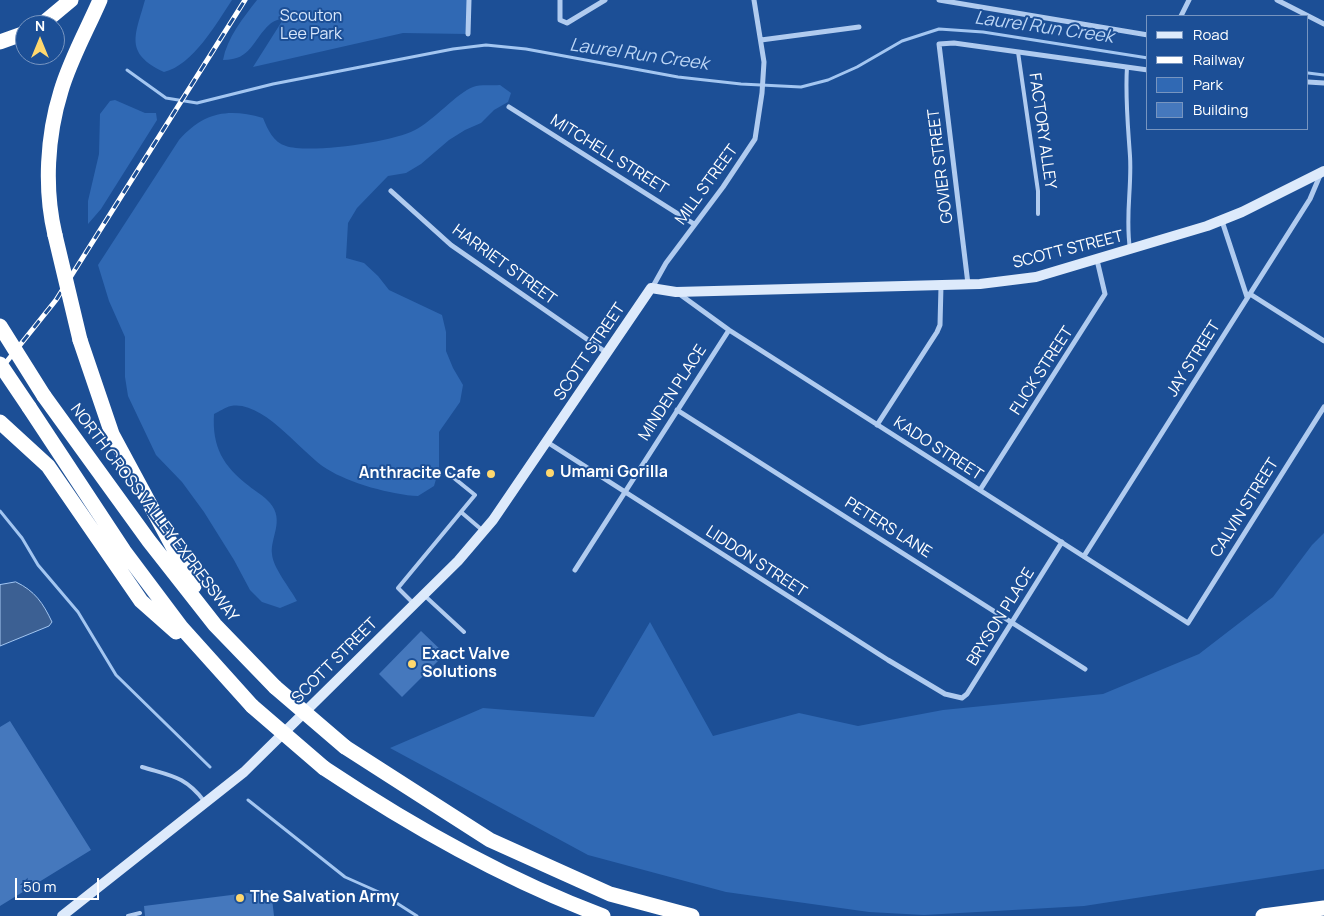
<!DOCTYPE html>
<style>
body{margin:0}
#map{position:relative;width:1324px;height:916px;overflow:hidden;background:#1c4f96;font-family:Manrope,sans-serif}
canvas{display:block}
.legend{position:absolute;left:1146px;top:15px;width:162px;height:115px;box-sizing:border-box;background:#1c4f96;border:1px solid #7795c0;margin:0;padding:6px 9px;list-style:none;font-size:15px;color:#fff}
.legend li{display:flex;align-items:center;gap:10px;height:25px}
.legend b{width:25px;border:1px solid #7795c0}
.north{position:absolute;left:15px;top:15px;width:50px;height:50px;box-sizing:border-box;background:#1c4f96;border:1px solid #7795c0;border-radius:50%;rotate:0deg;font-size:14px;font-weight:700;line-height:20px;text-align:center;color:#fff}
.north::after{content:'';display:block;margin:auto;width:18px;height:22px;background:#ffd86e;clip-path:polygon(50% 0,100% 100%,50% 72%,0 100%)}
.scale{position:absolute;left:15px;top:878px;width:84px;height:22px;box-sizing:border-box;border:2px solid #fff;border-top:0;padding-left:6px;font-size:15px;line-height:18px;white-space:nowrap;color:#fff;-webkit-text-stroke:4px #1c4f96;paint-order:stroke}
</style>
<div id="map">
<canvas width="1324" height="916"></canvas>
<ul class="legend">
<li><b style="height:6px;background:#ddeafb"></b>Road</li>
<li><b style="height:6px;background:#fff"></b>Railway</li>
<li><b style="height:14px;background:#3069b4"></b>Park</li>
<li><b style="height:14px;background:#4578bd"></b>Building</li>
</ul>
<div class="north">N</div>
<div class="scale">50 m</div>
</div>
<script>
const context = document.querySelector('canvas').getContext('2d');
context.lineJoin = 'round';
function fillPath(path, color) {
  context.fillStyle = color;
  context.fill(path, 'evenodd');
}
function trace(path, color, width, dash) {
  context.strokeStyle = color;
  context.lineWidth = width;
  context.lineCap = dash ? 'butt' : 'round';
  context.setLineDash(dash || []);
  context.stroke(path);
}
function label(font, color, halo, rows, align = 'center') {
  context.font = font + ' Manrope,sans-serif';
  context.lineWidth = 4;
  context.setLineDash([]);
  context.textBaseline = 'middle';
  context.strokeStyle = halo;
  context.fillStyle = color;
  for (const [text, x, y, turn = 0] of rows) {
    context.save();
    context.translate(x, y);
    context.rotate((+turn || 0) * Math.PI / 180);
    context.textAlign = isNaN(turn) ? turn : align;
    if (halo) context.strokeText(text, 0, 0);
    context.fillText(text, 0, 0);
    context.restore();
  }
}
fillPath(new Path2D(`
 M145 0H232C216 24 193 65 164 72 124 53 135 36 145 0Z
 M257 0H469L468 34 403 33 253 67 284 18C280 19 273 21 270 24 252 40 252 60 223 60 227 38 243 18 257 0Z
 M500 85 511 93 508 102 494 110 481 123 465 130 449 140 421 164 406 173 388 176 357 208 348 223 346 258 364 263 378 276 389 290 442 315 446 332V351L453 368 463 385 460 402 439 432V469L434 486 418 496C392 495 349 483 327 469 302 454 264 400 231 406 225 407 219 412 214 414 212 447 223 466 249 486 255 491 264 496 270 503 285 520 270 538 272 554 273 568 290 588 297 601L280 608 262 602 250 590 234 560 204 512 182 482 156 455 128 396 125 377V337L109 301 98 265 179 140C204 112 228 108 263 118 268 130 273 142 286 146 309 154 393 142 415 130 432 122 458 92 473 87 481 84 492 86 500 85Z
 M115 100 145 113H156L157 120 101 209 88 224V201L99 154 100 114 110 101Z
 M1324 533V869L1084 906 924 915 869 912 726 892 588 855 390 748 483 708 594 717 650 622 713 736 799 713 858 726 943 710 1103 694 1199 654 1273 597 1312 545Z`), '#3069b4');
const water = new Path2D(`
 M16 582C35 591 43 603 52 622L49 626 0 646V585Z`);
fillPath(water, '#3c6093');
trace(water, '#a3c6f1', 1);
trace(new Path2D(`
 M127 70 166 98 197 103 273 84 453 49 486 45 526 49 678 77 741 84 801 87 828 80 857 67 902 41 939 29 983 32 1148 58
 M1308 73 1324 75
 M0 511 22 538 38 565 78 612 116 675 210 767
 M248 800 345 877 381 893 417 916`), '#a3c6f1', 3);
fillPath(new Path2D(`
 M421 631 445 654 402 697 379 674Z
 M10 721 91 850 0 906V727Z
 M271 890 274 916H145L144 906Z`), '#4578bd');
trace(new Path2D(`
 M1018 52 1038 191V214
 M1127 67C1125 97 1128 126 1130 156 1132 188 1125 216 1130 249
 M461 512 482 530
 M425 596 464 632
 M414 604 398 588 475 495 449 474
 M142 767C171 776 185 776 204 801
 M128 916 140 913`), '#b0cbef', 4);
trace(new Path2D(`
 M560 0V20L567 23 605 0
 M939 0 1148 35
 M1277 0 1324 24
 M1181 16 1189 0
 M468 34 469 0
 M761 40 859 27
 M1308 82 1324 83
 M509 107 694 224
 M391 191 451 245 607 353
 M1222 221 1247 297
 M968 284 939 44 954 43 1148 70
 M652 288 666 263 723 187 755 139 762 93 764 62 754 0
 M678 293 729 330 1188 623 1324 407
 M1250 294 1324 341
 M677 410 1085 669
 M877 425 937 332 940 325 941 286
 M547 442 888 660 945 694 962 698 967 694 1062 542
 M980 490 1105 294 1097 260
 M1084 556 1310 199 1321 173
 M575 570 729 330`), '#b0cbef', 5);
trace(new Path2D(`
 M62 916 244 772 458 561 493 520 651 288 676 292 980 284 1036 277 1207 226 1242 212 1324 171`), '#ddeafb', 10);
trace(new Path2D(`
 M41 25 71 0
 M0 42 25 33
 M55 235C44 189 47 136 61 91 70 60 87 30 100 0
 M80 340 112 434 194 586
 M44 396 149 541 215 625 275 687
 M29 407 124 551 181 627 252 706
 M0 422 48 466 141 601 176 632
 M345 747 490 840 610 894 692 916
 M324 768C411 826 504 879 603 916
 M1263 916 1324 908`), '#fff', 15);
const rail = new Path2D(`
 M0 370 56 300 245 0`);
trace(rail, '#fff', 5);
trace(rail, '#1c4f96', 3, [9]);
trace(new Path2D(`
 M55 235 80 340
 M0 326 44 396
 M0 364 29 407
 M275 687 345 747
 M252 706 324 768`), '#fff', 15);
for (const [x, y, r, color] of [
 [550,473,5,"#ffd86e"],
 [491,474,5,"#ffd86e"],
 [412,664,5,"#ffd86e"],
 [240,898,5,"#ffd86e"]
]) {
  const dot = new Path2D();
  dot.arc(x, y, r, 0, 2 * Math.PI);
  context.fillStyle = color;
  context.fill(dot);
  trace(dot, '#1c4f96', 2);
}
label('16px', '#d7e6fb', '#1c4f96', [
 ["Scouton",311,17],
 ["Lee Park",311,35]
]);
label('16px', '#fff', '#1c4f96', [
 ["FACTORY ALLEY",1042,131,82],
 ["MITCHELL STREET",609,155,32],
 ["GOVIER STREET",941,166,-97],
 ["MILL STREET",707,185,-54],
 ["SCOTT STREET",1068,250,-14],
 ["HARRIET STREET",504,265,36],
 ["SCOTT STREET",590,352,-56],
 ["JAY STREET",1194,359,-58],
 ["FLICK STREET",1042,371,-57],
 ["MINDEN PLACE",673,393,-57],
 ["KADO STREET",938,449,33],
 ["CALVIN STREET",1245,508,-58],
 ["NORTH CROSS VALLEY EXPRESSWAY",154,513,53],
 ["PETERS LANE",888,528,32],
 ["LIDDON STREET",756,562,33],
 ["BRYSON PLACE",1001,617,-58],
 ["SCOTT STREET",335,661,-45]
]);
label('bold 16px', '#fff', '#1c4f96', [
 ["Umami Gorilla",560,473],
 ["Anthracite Cafe",481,474,"right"],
 ["Exact Valve",422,655],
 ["Solutions",422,673],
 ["The Salvation Army",250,898]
], 'left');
label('italic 18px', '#bcd6f6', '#1c4f96', [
 ["Laurel Run Creek",1044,28,8],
 ["Laurel Run Creek",639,55,8]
]);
</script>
